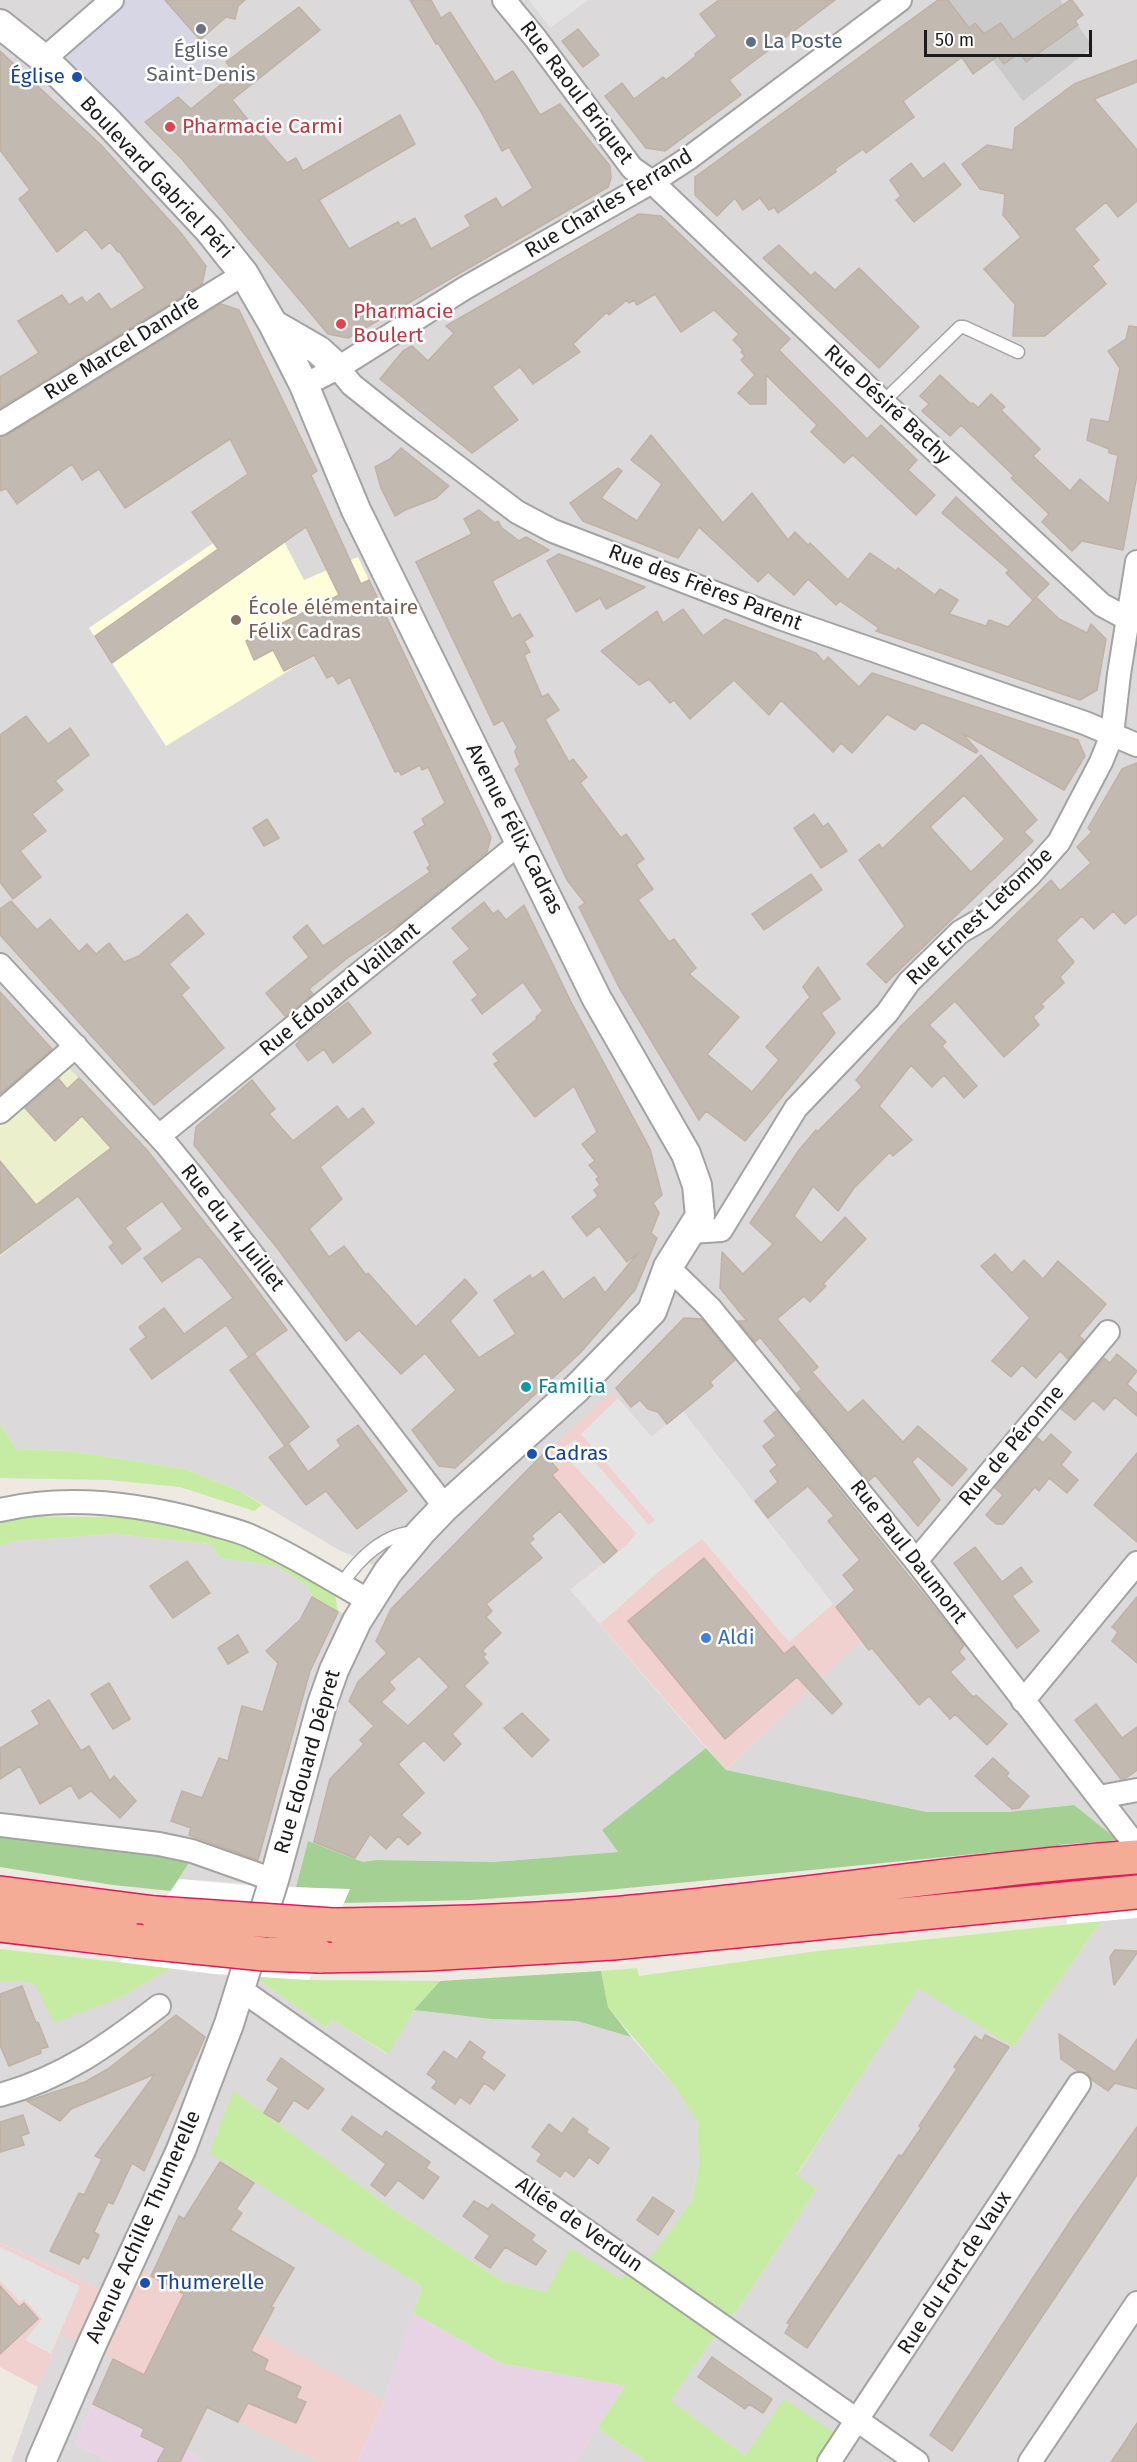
<!DOCTYPE html>
<meta charset="utf-8">
<style>
body{margin:0}
#map{position:relative;width:1137px;height:2462px;overflow:hidden;background:#eeeae1;font-family:"Fira Sans",sans-serif}
canvas{display:block}
.scale{position:absolute;left:924px;top:30px;width:168px;height:27px;box-sizing:border-box;border:3px solid #1c1c1c;border-top:0;padding-left:8px;font-size:18px;line-height:21px;white-space:nowrap;color:#1c1c1c;-webkit-text-stroke:4px #fff;paint-order:stroke}
</style>
<div id="map">
<canvas width="1137" height="2462"></canvas>
<div class="scale">50 m</div>
</div>
<script>
const context = document.querySelector('canvas').getContext('2d');
context.lineJoin = 'round';
function fillPath(path, color) {
  context.fillStyle = color;
  context.fill(path, 'evenodd');
}
function trace(path, color, width, dash) {
  context.strokeStyle = color;
  context.lineWidth = width;
  context.lineCap = dash ? 'butt' : 'round';
  context.setLineDash(dash || []);
  context.stroke(path);
}
function label(font, color, halo, rows, align = 'center') {
  context.font = font + ' "Fira Sans",sans-serif';
  context.lineWidth = 5;
  context.setLineDash([]);
  context.textBaseline = 'middle';
  context.strokeStyle = halo;
  context.fillStyle = color;
  for (const [text, x, y, turn = 0] of rows) {
    context.save();
    context.translate(x, y);
    context.rotate((+turn || 0) * Math.PI / 180);
    context.textAlign = isNaN(turn) ? turn : align;
    if (halo) context.strokeText(text, 0, 0);
    context.fillText(text, 0, 0);
    context.restore();
  }
}
fillPath(new Path2D(`
 M0 0H1137V1839L1118 1840 1074 1805 1007 1812H927L726 1770 861 1640 682 1411 652 1437 555 1444 538 1459 617 1551 570 1590 706 1748 602 1830 618 1852 494 1862 376 1860 363 1862 308 1841 296 1887 179 1879 192 1858 0 1834V1546L15 1541 114 1534 210 1544 220 1558 276 1566 309 1587 312 1597 357 1621 388 1572 339 1550 242 1492 185 1469 70 1451 16 1449 0 1424V1256L143 1146 68 1067 0 1124ZM304 580 95 636 89 628Z
 M1137 1918V2462H815L835 2433 745 2456 669 2400 716 2334 744 2300 816 2189 796 2176 918 1987 1013 2047 1101 1921Z
 M171 1968 253 1976 326 2028 332 2020 387 2054 414 2010 491 2019 577 2021 631 2037 675 2087 697 2121 699 2163 692 2200 651 2258 621 2279 546 2292 502 2281 393 2210 233 2092 210 2153 422 2287 384 2401 126 2262 110 2295 84 2281 0 2243V1981H20L35 1985 121 1997Z
 M62 2333 319 2462H208L93 2405 75 2444 112 2462H11L38 2387Z
 M597 2428 647 2462H575Z`), '#dbd9d9');
fillPath(new Path2D(`
 M612 1392 652 1437 683 1411 861 1640 726 1770 570 1590 617 1551 538 1459Z
 M0 2243 84 2281 110 2295 126 2261 384 2401 357 2462H319L62 2334 38 2387 0 2367Z`), '#f1d1cf');
fillPath(new Path2D(`
 M413 2313 500 2363 625 2386 575 2462H357L384 2401Z
 M93 2405 208 2462H112L75 2444Z`), '#e8d3e4');
fillPath(new Path2D(`
 M266 507 304 580 358 557 384 612 166 746 89 628Z`), '#feffda');
fillPath(new Path2D(`
 M948 0H1060L1093 47 1023 101Z`), '#cacaca');
fillPath(new Path2D(`
 M68 1067 144 1146 0 1256V1124Z`), '#ebefcb');
fillPath(new Path2D(`
 M0 1424 16 1449 70 1451 185 1469 242 1492 262 1505 254 1511 180 1487 108 1480 0 1478Z
 M11 1516 107 1517 177 1522 243 1542 334 1588 338 1612 312 1597 309 1587 276 1566 220 1558 210 1544 114 1534 15 1541 0 1546V1520Z
 M1101 1921 1013 2047 918 1988 796 2175 816 2189 744 2300 728 2320 644 2262 651 2257 692 2200 699 2163 697 2122 675 2087 608 2007 601 1971 637 1968 639 1976 818 1951Z
 M0 1949 171 1968 121 1997 54 2023 35 1985 20 1981H0Z
 M253 1976 309 1980 440 1981 414 2010 388 2054 332 2020 326 2028Z
 M233 2091 393 2210 502 2281 546 2292 570 2248 620 2279 627 2273 716 2334 670 2400 745 2456 784 2399 835 2433 815 2462H647L597 2428 625 2386 500 2363 413 2313 422 2287 209 2153Z`), '#c6eca4');
fillPath(new Path2D(`
 M706 1748 726 1770 927 1812H1007L1074 1805 1118 1840 597 1891 472 1900 344 1903 349 1890 296 1887 308 1841 363 1862 376 1860 494 1862 618 1852 602 1830Z
 M0 1834 192 1858 171 1891 113 1885 0 1867Z
 M601 1971 608 2007 631 2037 577 2021 491 2019 414 2010 440 1981Z`), '#a4d094');
fillPath(new Path2D(`
 M529 0H588L550 28Z
 M618 1398 652 1437 683 1411 833 1604 789 1642 702 1539 662 1569 600 1624 570 1590 628 1544 636 1533 560 1450 575 1439 649 1525 655 1520 581 1434Z
 M0 2247 80 2286 51 2354 25 2340 42 2319 24 2299 20 2302 0 2281Z`), '#e4e4e4');
fillPath(new Path2D(`
 M125 0H165L218 64 144 121 121 118 73 71 68 59 73 47Z`), '#d6d6e4');
fillPath(new Path2D(`
 M1137 1839V1918L1067 1924 1059 1845Z
 M179 1879 253 1886 350 1889 309 1980 214 1974 120 1962Z`), '#fff');
const building = new Path2D(`
 M165 0H245L238 6 235 19 226 17 200 40Z
 M410 0H431L441 18 450 12 495 82 513 71 540 115 560 104 610 166 611 178 608 187 348 338 328 334 182 159 145 122 178 97 191 109 235 73 226 62 299 7 320 30 232 100 258 132 259 131 287 163 296 158 303 171 400 115 415 144 319 200 349 249 398 222 401 226 415 218 431 249 471 226 465 216 496 198 502 208 533 188 509 147 502 151 480 110 438 43 436 44Z
 M719 0H835L729 80 741 95 665 151 646 148 605 96 622 83 634 99 663 77 666 80 696 56 695 54 717 36 700 14Z
 M938 0H948L969 28 975 23 984 34 1001 23 1013 40 1070 0H1072L1083 15 1075 21 1078 25 1026 62 1020 53 1004 64 998 56 973 74 962 57 903 101 914 117 866 153 863 149 835 169 836 172 778 213 774 207 769 210 760 198 743 210 735 198 717 216 695 195V177Z
 M578 29 599 55 583 67 562 41Z
 M0 51 101 145 180 232 206 266 202 284 0 408V377L39 353 18 321 62 295 69 305 82 297 86 303 99 293 111 310 145 288 119 251 118 252 110 242 102 249 86 229 57 252 19 199 30 190 0 150Z
 M1137 60V82L1094 99 1137 150V201L1118 217 1106 202 1074 229 1099 260 1092 266 1106 284 1045 336H1013L1015 304 984 269 1021 237 1003 215 1005 194 980 189 962 164 987 145 1013 150 1015 128 1074 84Z
 M911 163 923 179 944 163 961 185 914 222 896 200 901 196 890 180Z
 M639 214 661 216 790 339 779 350 867 439 881 425 917 460 908 470 935 495 916 515 853 455 844 463 811 432 817 425 766 375V404H750L738 393 755 375 741 360 745 356 741 352 743 350 733 340 739 334 714 310 681 332 655 294 637 305 634 300 629 303 627 300 609 315 607 312 573 344 580 352 533 384 520 367 492 387 518 420 472 453 380 379 403 351 412 346 428 361 454 333 446 326Z
 M779 245 811 276 815 272 835 290 859 268 919 327 879 368 763 258Z
 M221 304 239 310 317 471 311 475 361 584 369 580 491 837 487 852 400 923 350 956 309 989 313 994 285 1016 266 993 309 957 293 937 307 925 323 946 430 872 427 868 430 865 414 832 425 825 422 819 445 803 428 767 422 770 420 765 401 775 399 771 395 772 350 677 338 684 333 675 327 678 314 655 284 671 273 650 254 660 246 641 339 595 306 527 112 663 95 636 218 549 192 512 248 474 230 439 125 508 99 469 82 480 72 464 17 504 6 488 0 491V437L7 435Z
 M1129 326 1137 327V475L1123 550 1082 541 1072 551 1042 522 1049 514 1011 478 1014 476 961 425 950 436 922 411 929 404 920 396 940 375 971 404 973 403 978 408 991 394 1005 407 1001 410 1040 449 1033 456 1070 491 1080 479 1109 504 1118 455 1109 453V449L1087 440 1091 419 1109 422 1120 368 1108 351 1126 339Z
 M651 435 723 523 752 493 788 540 795 532 808 545 810 543 848 580 870 553 896 571 898 568 935 595 940 589 958 600 949 614 986 626 989 620 1008 627 1036 597 1059 619 1087 633 1091 624 1106 639 1097 690 1080 700 876 631 879 628 840 601 836 605 808 579 794 595 768 572 758 582 699 527 678 558 583 521 570 503 618 468 622 471 601 498 637 521 662 484 631 460Z
 M401 448 449 486 436 498 405 510 395 516 381 488 375 467 390 459Z
 M956 497 1049 584 1033 600 1006 573 1009 570 942 513Z
 M479 510 495 523 498 521 502 528 519 541 526 537 549 550 492 581 512 619 520 614 533 636 524 641 530 652 524 655 542 697 548 694 559 710 545 719 569 762 573 759 587 777 580 783 621 838 626 834 644 859 636 865 653 889 638 900 669 942 674 939 696 968 689 974 739 1017 707 1054 752 1092 779 1060 766 1047 810 997 803 987 818 967 840 999 821 1013 835 1033 745 1141 706 1111 699 1120 619 987 579 907 585 903 567 880 515 769 520 765 515 752 517 747 503 720 494 725 416 562 472 534 464 519Z
 M559 554 597 568 645 587 606 609 600 598 576 612 547 561Z
 M683 609 703 636 725 619 816 653 824 662 828 657 859 687 872 673 1078 740 1085 756 1064 790 962 733 978 751 976 753 922 722 915 730 887 714 852 753 841 743 833 752 781 700 769 715 734 680 690 719 674 700 670 703 649 679 639 685 601 651 657 611 663 623Z
 M26 716 48 744 70 728 89 755 55 781 63 790 32 814 46 831 20 851 41 877 13 899 0 882V735Z
 M981 755 1037 820 1024 832 1033 841 886 983 867 964 905 926 859 860 879 844 882 849ZM964 795 1005 839 971 872 930 827Z
 M1137 763V914L1125 924 1113 911 1094 929 1082 916 1056 940 1074 962 1060 977 1064 983 1041 1004 1044 1007 1033 1017 1039 1025 1004 1057 955 1001 929 1025 946 1042 942 1046 977 1086 964 1098 944 1075 932 1087 911 1065 879 1106 912 1140 893 1156 890 1152 854 1188 838 1211 813 1186 794 1216 821 1243 845 1217 866 1239 823 1284 826 1286 810 1302 804 1296 777 1319 818 1367 812 1372 848 1413 863 1400 903 1442 918 1426 967 1469 952 1486 918 1456 912 1462 940 1500 918 1526 875 1475 869 1481 797 1393 802 1389 760 1337 755 1342 738 1321H747L720 1288 722 1252 743 1274 773 1244 750 1223 799 1150 816 1130 817 1132 862 1087 856 1080 901 1026 1051 880 1060 891 1091 863 1077 847 1092 832 1088 828 1122 769Z
 M814 814 823 827 828 823 847 851 821 868 794 828Z
 M267 819 279 838 264 846 253 828Z
 M811 874 822 890 764 930 752 914Z
 M11 901 37 930 50 919 79 952 87 944 96 954 109 943 124 962 139 956 187 914 204 934 169 964 189 988 181 995 224 1048 154 1105 0 935V909Z
 M484 902 493 914 498 910 506 920 524 905 571 1002 650 1149 662 1195 653 1203 659 1213 651 1233 657 1238 635 1290 580 1353 455 1468 439 1466 412 1430 456 1390 425 1353 401 1374 359 1330 346 1341 278 1249 194 1145 196 1127 252 1080 275 1109 269 1114 293 1141 337 1106 348 1120 363 1108 374 1123 320 1167 342 1199 309 1229 329 1257 344 1246 366 1275 368 1273 416 1327 465 1279 477 1293 450 1321 479 1358 516 1334 494 1300 530 1275 532 1279 543 1271 563 1300 594 1277 605 1293 639 1252 627 1262 599 1226 587 1236 572 1217 598 1196 594 1190 600 1185 596 1179 599 1177 589 1165 595 1161 582 1144 597 1132 574 1086 535 1117 494 1064 499 1061 493 1054 537 1019 536 1017 543 1011 523 982 482 1014 472 1000 478 995 453 962 470 949 452 928Z
 M0 992 52 1049 0 1094Z
 M348 1002 371 1033 333 1063 324 1049 308 1061 296 1045 302 1037Z
 M79 1078 146 1149 240 1267 287 1330 249 1357 254 1353 309 1427 286 1445 288 1443 308 1472 341 1446 337 1440 358 1425 407 1491 357 1529 326 1491 306 1505 269 1457 285 1446 230 1370 249 1357 226 1325 152 1379 130 1349 146 1337 139 1327 164 1308 184 1334 233 1298 202 1258 198 1257 162 1282 144 1258 183 1229 162 1201 125 1228 141 1249 122 1264 109 1247 114 1243 78 1196 0 1254V1161L36 1205 111 1148 82 1116 55 1141 25 1108 59 1079 67 1089Z
 M995 1254 1012 1273 1024 1260 1043 1279 1058 1261 1106 1304 1079 1336 1084 1340 1068 1359 1060 1351 1036 1378 1022 1365 1011 1377 992 1361 1030 1318 981 1266Z
 M684 1318 702 1319 735 1360 710 1382 713 1386 667 1424 658 1412 648 1409 640 1400 631 1407 616 1388Z
 M1117 1354 1137 1371 1127 1384 1137 1393V1416L1115 1397 1104 1410 1093 1400 1075 1420 1061 1409 1104 1358 1110 1363Z
 M776 1411 964 1645 959 1652 965 1659 950 1672 973 1697 976 1695 1007 1724 987 1745 955 1714 950 1719 929 1696 919 1705 872 1648 869 1650 836 1607 855 1590 843 1575 860 1560 828 1521 834 1516 808 1486 768 1518 755 1501 778 1482 770 1471 777 1465 763 1446 776 1436 764 1421Z
 M1051 1434 1071 1452 1061 1465 1078 1480 1067 1493 1049 1478 1039 1491 1035 1487 1003 1524H996L986 1515 1003 1495 995 1488 1037 1437 1043 1443Z
 M544 1453 558 1470 552 1475 617 1551 604 1563 560 1511 531 1536 534 1539 529 1543 542 1558 486 1604 492 1611 486 1617 501 1633 482 1651 486 1654 483 1657 488 1663 464 1686 482 1704 452 1734 461 1744 444 1761 424 1740 398 1764 424 1793 401 1815 421 1833 408 1845 398 1836 386 1849 370 1834 355 1858 314 1842 330 1779 364 1744 360 1740 374 1726 349 1701 358 1682 387 1653 376 1641 391 1609ZM419 1656 449 1687 408 1726 381 1702 395 1689 389 1682Z
 M1137 1453V1542L1094 1505Z
 M975 1547 1002 1582 1021 1567 1032 1582 1012 1596 1039 1631 1017 1648 954 1563Z
 M704 1558 784 1654 794 1646 842 1704 832 1714 797 1677 725 1739 628 1621Z
 M187 1561 210 1593 173 1618 150 1586Z
 M312 1597 338 1612 310 1671 258 1860 189 1835 191 1828 171 1821 182 1791 202 1798 219 1758 228 1761 242 1706 263 1712 278 1663 266 1651 300 1620Z
 M1137 1597V1663L1112 1641 1118 1632 1112 1627Z
 M238 1635 248 1652 228 1664 218 1648Z
 M109 1683 130 1719 113 1729 91 1694Z
 M49 1700 81 1751 89 1746 110 1781 114 1776 136 1801 120 1818 91 1791 79 1799 71 1785 40 1804 20 1766 0 1779V1748L40 1724 32 1711Z
 M1096 1704 1122 1738 1137 1727V1770L1126 1778 1121 1779 1075 1720Z
 M522 1713 549 1740 532 1757 504 1728Z
 M993 1758 1009 1773 1006 1776 1029 1796 1019 1808 1012 1809 975 1776Z
 M1115 1950 1137 1951V1953L1114 1985 1110 1957Z
 M22 1986 36 2023 38 2022 48 2047 40 2049 41 2053 9 2066 0 2045V1994Z
 M176 2015 205 2037 144 2171 132 2163 113 2204 108 2202 94 2232 99 2235 88 2259 83 2256 79 2264 50 2251 79 2193 84 2195 102 2159 95 2156 155 2074 71 2109 60 2121 27 2101 85 2082 108 2069Z
 M1059 2034 1115 2072 1137 2039V2089L1115 2083 1108 2091 1092 2080 1087 2073 1078 2071 1061 2059Z
 M985 2035 1009 2047 807 2348 785 2333 790 2324 787 2323 899 2155 902 2156 921 2128 919 2126 957 2069 954 2067 965 2051 975 2036 982 2041Z
 M470 2041 485 2052 481 2058 505 2075 494 2090 484 2083 470 2104 460 2097 455 2104 432 2088 437 2081 427 2074 444 2051 457 2060Z
 M281 2058 324 2089 308 2109 294 2100 279 2122 264 2113 279 2088 267 2080Z
 M23 2115 29 2133 21 2136 24 2145 0 2152V2122Z
 M352 2116 382 2137 386 2131 430 2162 426 2168 439 2177 423 2199 398 2180 385 2196 371 2185 386 2164 342 2130Z
 M573 2118 588 2129 586 2132 609 2148 598 2164 589 2157 574 2177 565 2170 560 2177 537 2161 542 2154 532 2147 549 2124 562 2134Z
 M1137 2127V2175L952 2451 930 2435 1075 2214Z
 M220 2162 254 2183 236 2209 242 2213 230 2230 294 2268 271 2307 274 2308 251 2351 268 2360 264 2370 301 2387 296 2398 306 2402 296 2423 248 2403 238 2422 207 2407 180 2462H157L165 2448 141 2436 144 2429 93 2404 113 2359 144 2375 184 2294 151 2276 179 2216 184 2219Z
 M653 2197 674 2211 658 2235 637 2220Z
 M474 2201 488 2209 492 2204 535 2235 531 2240 546 2251 536 2265 505 2247 490 2268 475 2258 490 2236 463 2216Z
 M0 2286 19 2307 24 2303 38 2319 0 2354Z
 M712 2357 772 2399 763 2413 749 2404 745 2409 698 2377Z
 M1137 2423V2462H1111L1123 2445Z`);
fillPath(building, '#c2bab1');
trace(building, '#c1b1a3', 1.5);
const service = new Path2D(`
 M883 402 960 327H964L1018 352
 M342 1584C359 1558 385 1533 417 1532`);
const minor = new Path2D(`
 M504 0 536 39 632 168 652 182 883 402 1102 605 1128 619 1137 621
 M44 59 112 0
 M338 368 352 385 401 424 517 512 553 531 780 618 1085 723 1137 745
 M304 385 338 368 465 288 652 182 689 158 900 0
 M0 424 244 274
 M0 965 166 1144 193 1177 445 1507
 M0 1112 76 1046
 M159 1136 520 843
 M691 1232 721 1230 796 1108 887 1013 909 982 960 932 984 918 1029 876 1059 842 1101 762 1112 735 1119 674 1137 562
 M668 1267 710 1308 916 1561 1137 1847
 M0 1510C68 1494 142 1504 209 1523 222 1527 236 1530 248 1535 291 1554 329 1578 369 1601
 M916 1561 1108 1332
 M1023 1701 1137 1563
 M1099 1797 1137 1790
 M0 1825 159 1844 192 1851 274 1880
 M240 1989 917 2462
 M0 2095C63 2078 108 2045 159 2006
 M829 2462 1079 2084
 M1030 2462 1137 2303`);
const tertiary = new Path2D(`
 M0 24 44 59 108 122 209 230 244 274 273 324 304 385 356 510 597 999 686 1154 697 1185 700 1216 668 1267 652 1311 577 1388 445 1507 421 1532 388 1572 357 1621 334 1670 322 1704 274 1880 229 2024 181 2150 92 2344 41 2462
 M273 324 318 350 338 368`);
const trunk = new Path2D(`
 M0 1893 155 1913
 M0 1925 135 1941
 M333 1925C425 1924 518 1922 610 1914 786 1899 961 1870 1137 1857
 M319 1956 427 1954 613 1943 1137 1892`);
trace(service, '#a3a3a3', 15);
trace(minor, '#a3a3a3', 26);
trace(tertiary, '#a3a3a3', 32);
trace(trunk, '#e01a5a', 36);
trace(service, '#fff', 12);
trace(minor, '#fff', 22);
trace(tertiary, '#fff', 28);
trace(trunk, '#f5ac96', 33);
const trunkBridge = new Path2D(`
 M155 1913 333 1925
 M135 1941 264 1954 319 1956`);
trace(trunkBridge, '#e01a5a', 36, []);
trace(trunkBridge, '#f5ac96', 33);
for (const [x, y, r, color] of [
 [201,29,6,"#6b7280"],
 [751,42,6,"#5c6f8a"],
 [77,77,6,"#1a4fb4"],
 [170,127,6,"#e0444e"],
 [341,324,6,"#e0444e"],
 [236,620,6,"#8d6e63"],
 [526,1387,6,"#0f9aa8"],
 [532,1454,6,"#1a4fb4"],
 [706,1638,6,"#3f7fe0"],
 [145,2283,6,"#1a4fb4"]
]) {
  const dot = new Path2D();
  dot.arc(x, y, r, 0, 2 * Math.PI);
  context.fillStyle = color;
  context.fill(dot);
  trace(dot, '#fff', 2);
}
label('21px', '#4e5e75', '#fff', [
 ["La Poste",763,42]
], 'left');
label('21px', '#5b616d', '#fff', [
 ["Église",201,51],
 ["Saint-Denis",201,75]
]);
label('21px', '#164399', '#fff', [
 ["Église",65,77,"right"],
 ["Cadras",544,1454],
 ["Thumerelle",157,2283]
], 'left');
label('21px', '#1c1c1c', '#fff', [
 ["Rue Raoul Briquet",576,93,53],
 ["Boulevard Gabriel Péri",156,178,47],
 ["Rue Charles Ferrand",609,204,-31],
 ["Rue Marcel Dandré",122,348,-32],
 ["Rue Désiré Bachy",887,405,43],
 ["Rue des Frères Parent",705,588,21],
 ["Avenue Félix Cadras",514,829,63],
 ["Rue Ernest Letombe",980,917,-43],
 ["Rue Édouard Vaillant",340,990,-39],
 ["Rue du 14 Juillet",232,1228,52],
 ["Rue de Péronne",1012,1446,-50],
 ["Rue Paul Daumont",908,1552,52],
 ["Rue Edouard Dépret",308,1762,-74],
 ["Allée de Verdun",579,2225,35],
 ["Avenue Achille Thumerelle",144,2227,-66],
 ["Rue du Fort de Vaux",955,2273,-57]
]);
label('21px', '#be3a42', '#fff', [
 ["Pharmacie Carmi",182,127],
 ["Pharmacie",353,312],
 ["Boulert",353,336]
], 'left');
label('21px', '#785e54', '#fff', [
 ["École élémentaire",248,608],
 ["Félix Cadras",248,632]
], 'left');
label('21px', '#0d838f', '#fff', [
 ["Familia",538,1387]
], 'left');
label('21px', '#366cbe', '#fff', [
 ["Aldi",718,1638]
], 'left');
</script>
